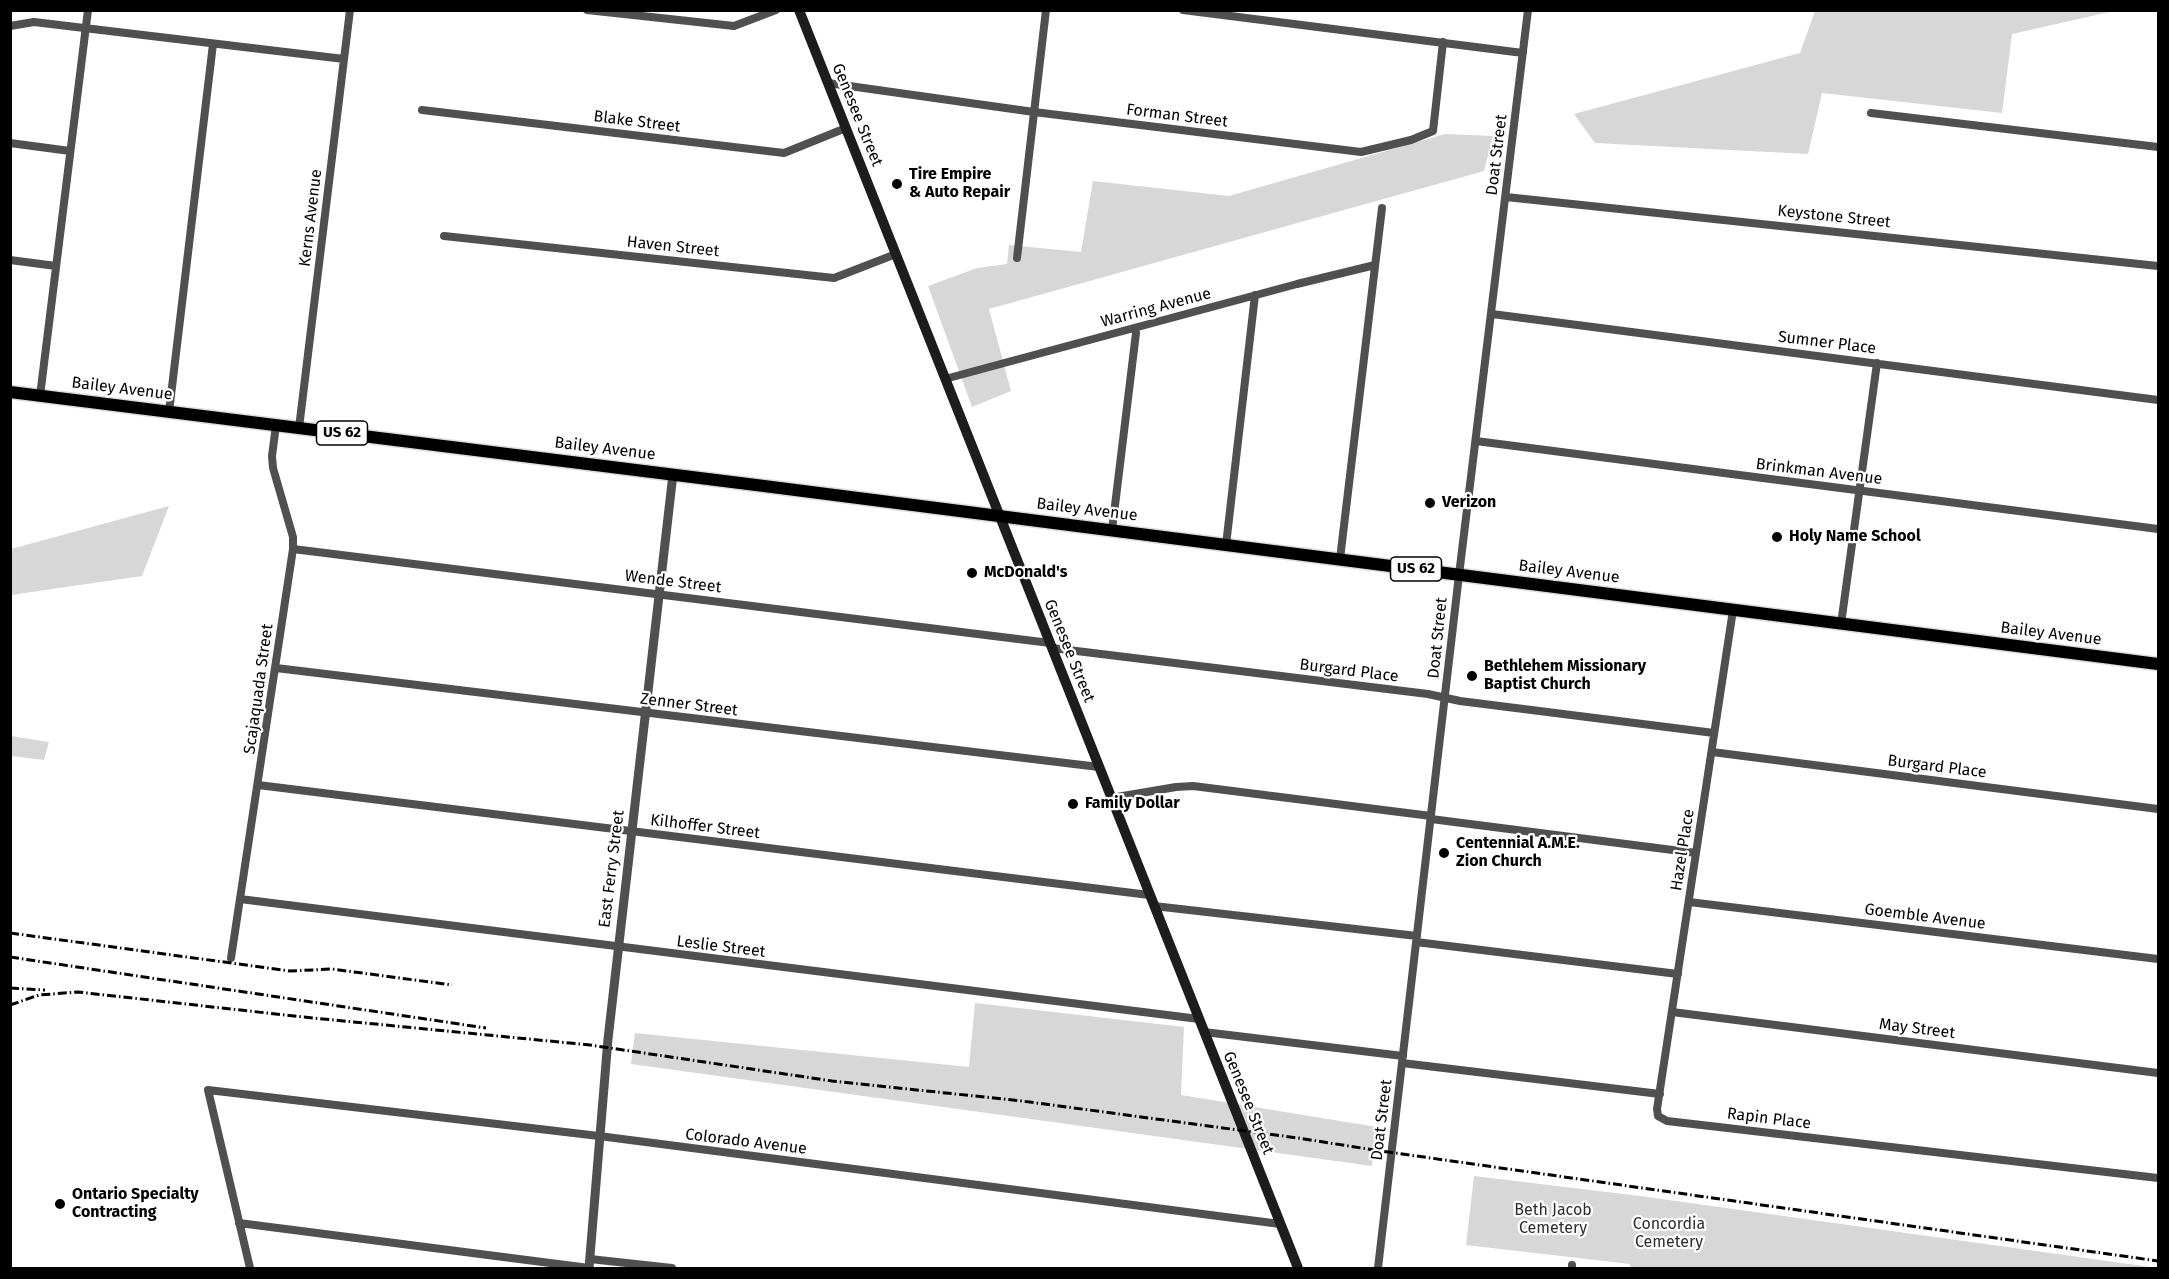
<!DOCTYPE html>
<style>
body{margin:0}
#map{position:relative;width:2169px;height:1279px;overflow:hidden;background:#fff;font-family:"Fira Sans",sans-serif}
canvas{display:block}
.frame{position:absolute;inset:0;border:12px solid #000;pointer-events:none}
</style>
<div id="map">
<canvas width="2169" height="1279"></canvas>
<div class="frame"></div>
</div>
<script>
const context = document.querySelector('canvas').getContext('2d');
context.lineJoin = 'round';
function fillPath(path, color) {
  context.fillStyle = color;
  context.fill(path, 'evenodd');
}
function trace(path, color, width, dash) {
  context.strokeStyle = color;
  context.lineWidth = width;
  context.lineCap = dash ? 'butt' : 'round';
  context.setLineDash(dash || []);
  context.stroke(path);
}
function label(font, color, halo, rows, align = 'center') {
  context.font = font + ' "Fira Sans",sans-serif';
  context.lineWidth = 4.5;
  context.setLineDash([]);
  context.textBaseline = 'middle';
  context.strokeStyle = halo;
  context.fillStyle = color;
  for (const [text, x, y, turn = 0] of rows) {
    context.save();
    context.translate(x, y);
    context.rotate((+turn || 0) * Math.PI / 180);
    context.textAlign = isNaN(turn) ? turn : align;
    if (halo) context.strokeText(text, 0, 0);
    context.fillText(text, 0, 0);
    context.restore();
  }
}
fillPath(new Path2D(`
 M1815 11V10L2114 11 2012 34 2002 113 1822 93 1808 154 1595 143 1574 114 1800 53Z
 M1445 134 1493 136 1484 171 989 309 1011 391 972 407 928 286 977 268 1007 264 1009 245 1081 252 1093 181 1229 196Z
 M169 506 142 576 11 595V549Z
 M11 736 49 742 44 760 11 756Z
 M975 1003 1184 1027 1181 1095 1377 1127 1372 1166 631 1064 635 1033 969 1067Z
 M1474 1176 1640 1196 2158 1268H1630V1264L1466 1245Z`), '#d7d7d7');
const primary = new Path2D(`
 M10 392 764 486 2158 664`);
trace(primary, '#dbdbdb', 15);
trace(new Path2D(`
 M587 10 734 26 776 10
 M1183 10 1523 53
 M10 26 34 22 344 59
 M828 83 1034 112 1361 152 1411 140 1433 131 1443 42
 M422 110 784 153 846 128
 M1871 113 2158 147
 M10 143 70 151
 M1506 197 2158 266
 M444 236 834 278 896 254
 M1017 258 1046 10
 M10 260 56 266
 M1492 314 2158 400
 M945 379 1297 284 1375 265
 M40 396 88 10
 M169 412 213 44
 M299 428 350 10
 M1476 441 2158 529
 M1112 530 1136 333 1135 328
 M1226 545 1255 295
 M293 549 1050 643
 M1340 559 1382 208
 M1733 610 1657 1109 1658 1116 1667 1121 2158 1178
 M1841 624 1877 363
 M1052 648 1428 694 1460 701 1714 733
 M276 668 1099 767
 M1712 752 2158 809
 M258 785 1149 895
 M1111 798 1176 787 1193 786 1431 816
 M1431 819 1696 853
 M240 899 1199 1019
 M1689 902 2158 959
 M1154 906 1417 936
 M1416 942 1678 974
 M231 958 293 549V537L273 468 272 456 276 425
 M1672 1012 2158 1073
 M1204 1032 1403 1056
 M1402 1063 1660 1094
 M239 1223 589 1268
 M590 1259 672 1268
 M250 1268 208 1090 599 1136 1280 1224
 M1378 1268 1459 575 1528 10
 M1572 1268V1265`), '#505050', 8);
trace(new Path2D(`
 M589 1268 608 1039 673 474`), '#505050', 9);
trace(new Path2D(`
 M799 10 1298 1268`), '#1d1d1d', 10);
trace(primary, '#000', 12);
trace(new Path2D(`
 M10 933 290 971 332 969 452 985
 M10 957 486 1028
 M10 988 45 990
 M10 1005 39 995 78 992 303 1017 590 1045 832 1081 1022 1101 1298 1138 1374 1150 2158 1261`), '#000', 3, [9, 3, 1.5, 3]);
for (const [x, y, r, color] of [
 [897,184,6,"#000"],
 [1430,503,6,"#000"],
 [1777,537,6,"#000"],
 [972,573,6,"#000"],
 [1472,676,6,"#000"],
 [1073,804,6,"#000"],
 [1444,853,6,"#000"],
 [60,1204,6,"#000"]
]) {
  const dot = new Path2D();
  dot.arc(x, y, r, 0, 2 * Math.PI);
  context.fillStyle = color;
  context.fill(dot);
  trace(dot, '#fff', 2);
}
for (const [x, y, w] of [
 [342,433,51],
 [1416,569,51]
]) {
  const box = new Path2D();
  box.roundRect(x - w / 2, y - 12, w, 24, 4.5);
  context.fillStyle = '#fff';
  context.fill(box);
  trace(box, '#000', 1.5);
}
label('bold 15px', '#000', null, [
 ["US 62",342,433],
 ["US 62",1416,569]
]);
label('16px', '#000', '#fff', [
 ["Genesee Street",857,115,68],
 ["Forman Street",1177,116,7],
 ["Blake Street",637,122,7],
 ["Doat Street",1497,155,-83],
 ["Keystone Street",1834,217,6],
 ["Kerns Avenue",311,218,-83],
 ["Haven Street",673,247,6],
 ["Warring Avenue",1156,308,-15],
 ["Sumner Place",1827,343,7],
 ["Bailey Avenue",122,389,7],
 ["Bailey Avenue",605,449,7],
 ["Brinkman Avenue",1819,472,7],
 ["Bailey Avenue",1087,510,7],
 ["Bailey Avenue",1569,572,7],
 ["Wende Street",673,582,7],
 ["Bailey Avenue",2051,634,7],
 ["Doat Street",1438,638,-84],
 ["Genesee Street",1069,651,68],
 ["Burgard Place",1349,671,7],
 ["Scajaquada Street",259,689,-82],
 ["Zenner Street",689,705,7],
 ["Burgard Place",1937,767,7],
 ["Kilhoffer Street",705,827,7],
 ["Hazel Place",1683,850,-81],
 ["East Ferry Street",612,869,-83],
 ["Goemble Avenue",1925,917,7],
 ["Leslie Street",721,947,7],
 ["May Street",1917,1029,7],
 ["Genesee Street",1248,1103,68],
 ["Rapin Place",1769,1119,7],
 ["Doat Street",1382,1120,-83],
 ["Colorado Avenue",746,1142,7]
]);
label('bold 16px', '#000', '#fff', [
 ["Tire Empire",909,175],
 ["& Auto Repair",909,193],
 ["Verizon",1442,503],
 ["Holy Name School",1789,537],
 ["McDonald's",984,573],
 ["Bethlehem Missionary",1484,667],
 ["Baptist Church",1484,685],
 ["Family Dollar",1085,804],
 ["Centennial A.M.E.",1456,844],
 ["Zion Church",1456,862],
 ["Ontario Specialty",72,1195],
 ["Contracting",72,1213]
], 'left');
label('16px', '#2e2e2e', '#fff', [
 ["Beth Jacob",1553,1211],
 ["Cemetery",1553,1229],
 ["Concordia",1669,1225],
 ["Cemetery",1669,1243]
]);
</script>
